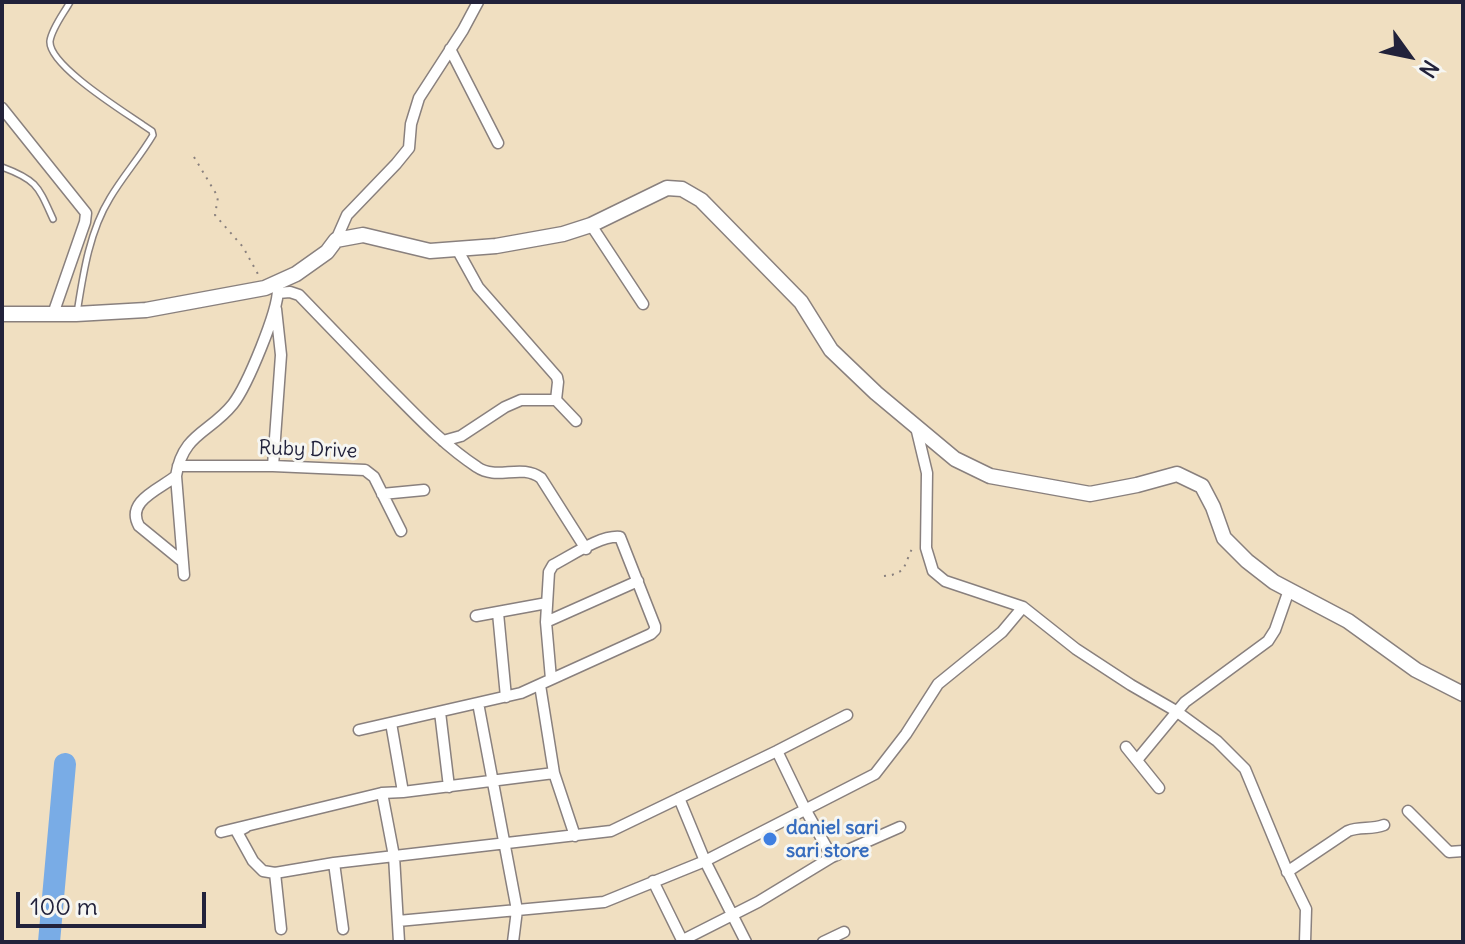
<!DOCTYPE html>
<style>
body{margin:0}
#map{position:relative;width:1465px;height:944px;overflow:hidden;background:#f0dfc1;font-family:Delius,sans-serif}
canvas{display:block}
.frame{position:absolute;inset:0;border:4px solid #22223b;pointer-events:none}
.north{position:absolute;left:1369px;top:16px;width:80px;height:80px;-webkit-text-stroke:6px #f6f6f2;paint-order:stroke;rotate:123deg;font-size:22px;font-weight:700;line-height:32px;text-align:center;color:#22223b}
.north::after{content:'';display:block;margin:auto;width:28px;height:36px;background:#22223b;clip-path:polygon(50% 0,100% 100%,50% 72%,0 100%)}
.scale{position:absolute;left:16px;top:892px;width:190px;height:36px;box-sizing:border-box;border:4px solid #22223b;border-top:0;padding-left:10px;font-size:24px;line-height:28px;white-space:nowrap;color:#22223b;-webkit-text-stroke:6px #f6f6f2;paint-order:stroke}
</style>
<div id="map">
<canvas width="1465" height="944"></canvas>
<div class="frame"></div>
<div class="north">N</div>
<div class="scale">100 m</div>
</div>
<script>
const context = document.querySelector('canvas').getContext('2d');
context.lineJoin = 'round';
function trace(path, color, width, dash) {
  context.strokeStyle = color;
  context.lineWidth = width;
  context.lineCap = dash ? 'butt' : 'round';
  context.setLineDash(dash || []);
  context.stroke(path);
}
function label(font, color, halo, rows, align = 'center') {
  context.font = font + ' Delius,sans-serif';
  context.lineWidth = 6;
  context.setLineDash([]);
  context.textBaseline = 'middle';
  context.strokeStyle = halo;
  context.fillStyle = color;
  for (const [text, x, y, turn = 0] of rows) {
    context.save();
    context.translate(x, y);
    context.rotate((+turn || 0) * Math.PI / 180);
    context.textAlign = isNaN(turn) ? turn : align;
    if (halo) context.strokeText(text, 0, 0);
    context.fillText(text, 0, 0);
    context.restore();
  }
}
trace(new Path2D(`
 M49 942 65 764`), '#79ace6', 22);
const service = new Path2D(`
 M70 2C64 13 52 28 50 41 48 65 123 111 143 125L152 131 153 135C140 157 123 176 110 198 89 232 83 275 77 313
 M2 167C37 180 38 186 53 219`);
const minor = new Path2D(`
 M450 49 498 143
 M2 108 86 213 85 222 53 314
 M591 225 643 304
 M336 240 347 215 396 164 409 148 411 124 419 98 463 30 478 2
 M457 249 478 287 557 377 558 382 556 400 576 421
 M278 293 290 292 299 295C328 325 357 355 385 384 414 413 442 444 477 467 497 481 521 463 541 478L586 549
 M916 427 927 473 926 548 933 571 945 581 1023 607 1076 649 1131 685 1176 711 1217 741 1245 769 1286 868 1306 909 1305 942
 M443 441 461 436 505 407 521 400H556
 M178 466H273L365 470 374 477 401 531
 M273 466 281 355 276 309
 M176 476C160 489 125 501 139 526L183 562
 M382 494 424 490
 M184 575 176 476C183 433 210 433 233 404 247 386 279 310 278 288
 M498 613 506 697
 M476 616 547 603
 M546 622 638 581
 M540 685 554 773 575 836
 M478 703 517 910 513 942
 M440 712 449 787
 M391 723 403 792
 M359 730 521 693 651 634 655 630V626L620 537C600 535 571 556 553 565L549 572 546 622 551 679
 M1126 747 1159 788
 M777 751 805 809 832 857
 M1137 760 1185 702 1268 641 1275 630 1289 590
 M382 793 394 856 399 942
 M679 798 705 861 746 942
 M1408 811 1449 852 1463 851
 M246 827 237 832 253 861 263 871 275 873 334 863 611 831 777 751 847 715
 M221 832 382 793 403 792 554 773
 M334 863 343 929
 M1287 872 1348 831C1360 826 1371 830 1384 825
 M275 873 281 929
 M653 881 683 942
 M398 921 604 902 705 861 875 774 906 734 938 684 1002 632 1023 607
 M683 940 758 902 832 857 900 827
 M823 942 844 932`);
const tertiary = new Path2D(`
 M2 314H76L146 310 265 288 296 274 327 252 336 240 363 235 430 251 496 246 563 234 591 225 667 188 682 189 701 200 801 302 831 350 876 393 955 459 990 476 1090 494 1137 485 1177 474 1202 486 1213 507 1224 538 1247 561 1274 582 1348 621 1416 670 1463 694`);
trace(service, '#89807e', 8);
trace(minor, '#89807e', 13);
trace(tertiary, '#89807e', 17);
trace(new Path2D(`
 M194 157 218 197 215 215 243 247 259 276
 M884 576 892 575 903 570 913 546`), '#89807e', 2, [2, 6]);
trace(service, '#fff', 5);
trace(minor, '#fff', 10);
trace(tertiary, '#fff', 14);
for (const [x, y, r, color] of [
 [770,839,8,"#3f7fe0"]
]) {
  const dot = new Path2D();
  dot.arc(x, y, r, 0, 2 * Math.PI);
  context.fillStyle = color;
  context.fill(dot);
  trace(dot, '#f6f6f2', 3);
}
label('20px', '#22223b', '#f6f6f2', [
 ["Ruby Drive",308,450,2]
]);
label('bold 20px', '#366cbe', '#f6f6f2', [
 ["daniel sari",786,828],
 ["sari store",786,851]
], 'left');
</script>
